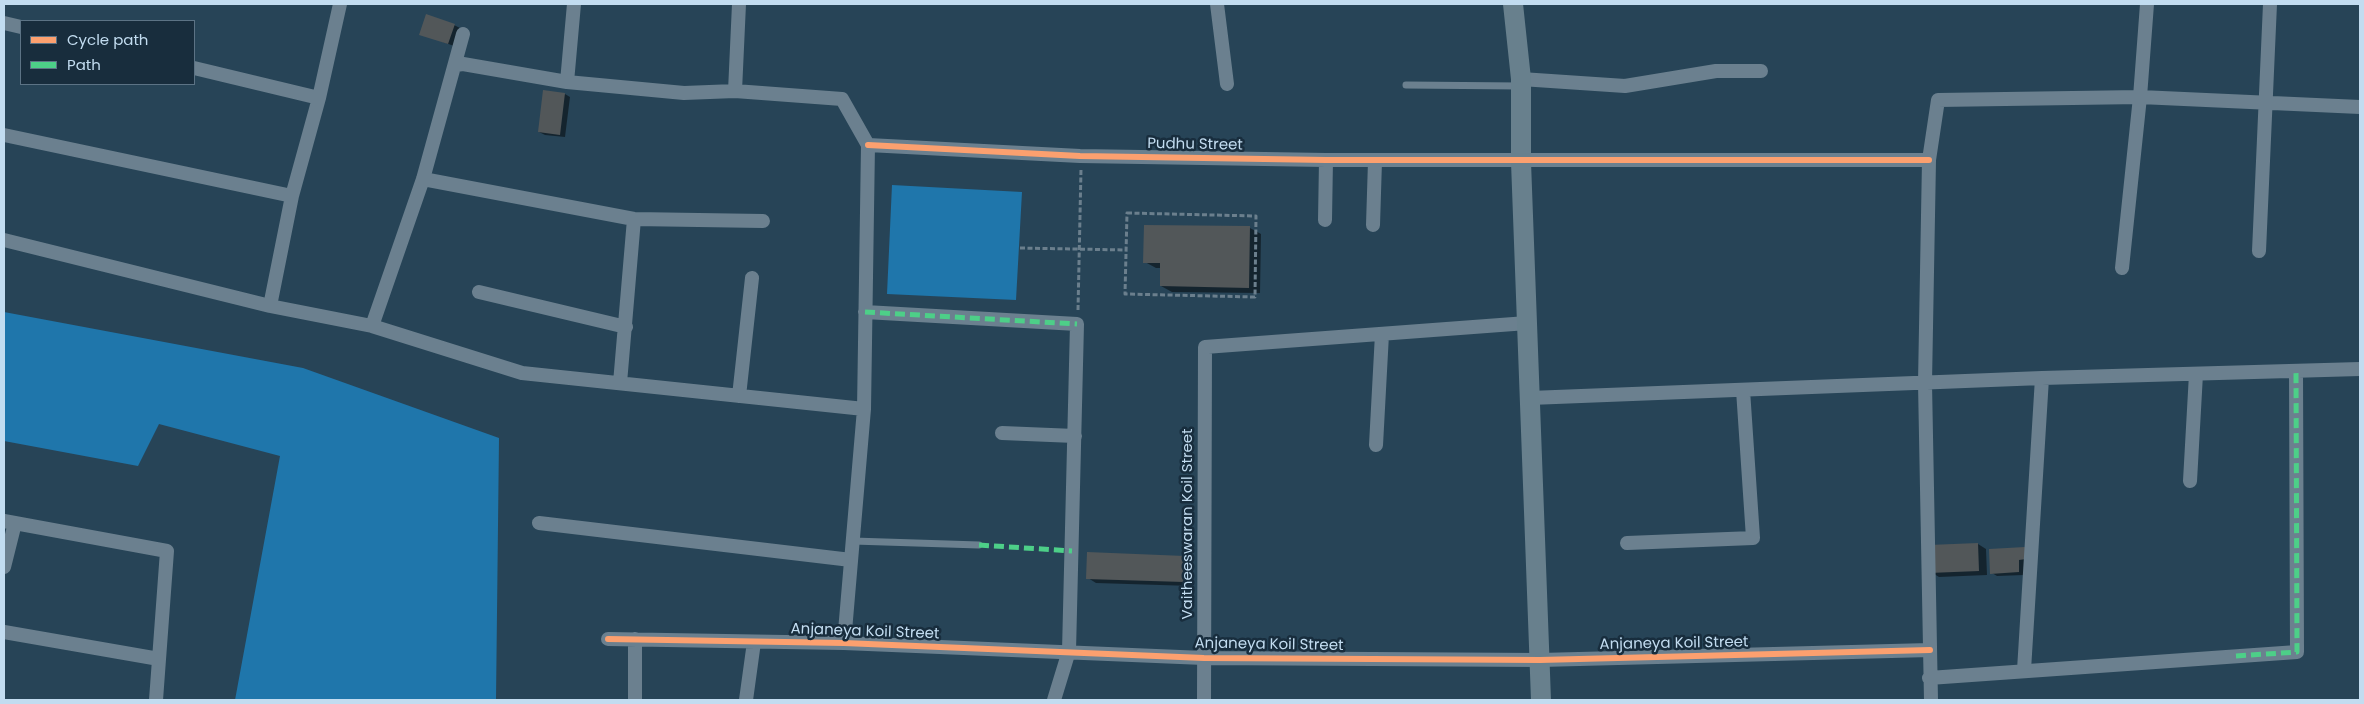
<!DOCTYPE html>
<style>
body{margin:0}
#map{position:relative;width:2364px;height:704px;overflow:hidden;background:#274457;font-family:Poppins,sans-serif}
canvas{display:block}
.frame{position:absolute;inset:0;border:5px solid #c2dcf0;pointer-events:none}
.legend{position:absolute;left:20px;top:20px;width:175px;height:65px;box-sizing:border-box;background:#182d3d;border:1px solid #5c7385;margin:0;padding:6px 9px;list-style:none;font-size:15px;color:#c2dcf0}
.legend li{display:flex;align-items:center;gap:10px;height:25px}
.legend b{width:25px;border:1px solid #5c7385}
</style>
<div id="map">
<canvas width="2364" height="704"></canvas>
<div class="frame"></div>
<ul class="legend">
<li><b style="height:6px;background:#fca06f"></b>Cycle path</li>
<li><b style="height:6px;background:#4dcf88"></b>Path</li>
</ul>
</div>
<script>
const context = document.querySelector('canvas').getContext('2d');
context.lineJoin = 'round';
function fillPath(path, color) {
  context.fillStyle = color;
  context.fill(path, 'evenodd');
}
function trace(path, color, width, dash) {
  context.strokeStyle = color;
  context.lineWidth = width;
  context.lineCap = dash ? 'butt' : 'round';
  context.setLineDash(dash || []);
  context.stroke(path);
}
function label(font, color, halo, rows, align = 'center') {
  context.font = font + ' Poppins,sans-serif';
  context.lineWidth = 5;
  context.setLineDash([]);
  context.textBaseline = 'middle';
  context.strokeStyle = halo;
  context.fillStyle = color;
  for (const [text, x, y, turn = 0] of rows) {
    context.save();
    context.translate(x, y);
    context.rotate((+turn || 0) * Math.PI / 180);
    context.textAlign = isNaN(turn) ? turn : align;
    if (halo) context.strokeText(text, 0, 0);
    context.fillText(text, 0, 0);
    context.restore();
  }
}
fillPath(new Path2D(`
 M892 185 1022 192 1016 300 887 294Z
 M4 312 303 368 499 438 496 700H235L280 456 159 424 138 466 4 441Z`), '#1f76ab');
fillPath(new Path2D(`
 M454 25 460 28 454 46 421 34Z
 M565 94 570 97 565 137 545 135 539 132Z
 M1250 228 1261 234 1260 293 1172 292 1161 286V268H1156L1145 262Z
 M1978 544 1986 549 1987 575 1939 577 1931 572Z
 M2024 549 2031 562H2024V575L1997 576 1992 573Z
 M1184 557 1193 562 1192 586 1096 583 1088 578Z`), '#0007');
fillPath(new Path2D(`
 M426 14 455 24 448 44 419 35Z
 M543 90 565 93 560 135 538 132Z
 M1144 225 1250 226 1249 288 1160 286V263H1143Z
 M1978 543 1979 571 1929 573V545Z
 M2025 547 2026 559 2019 560V572L1990 574 1989 549Z
 M1087 552 1185 556 1184 582 1086 579Z`), '#525759');
trace(new Path2D(`
 M1127 213 1256 216 1255 297 1125 294Z
 M1020 248 1126 250
 M1078 310 1081 169`), '#6b7f8d', 3, [5, 2.5]);
trace(new Path2D(`
 M1406 85 1520 86
 M853 541 979 545`), '#6b808f', 7);
trace(new Path2D(`
 M1217 4 1227 84
 M4 23 21 27
 M456 65 463 64 567 82 684 93 735 91 842 99 868 145 864 409 844 643
 M194 68 319 98
 M1521 79 1625 86 1716 71H1761
 M567 82 574 4
 M735 91 739 4
 M4 135 292 196
 M868 145 1080 156 1326 160H1929
 M423 179 634 219 763 221
 M1325 220 1326 160
 M1373 225 1375 161
 M4 240 270 306 372 326 522 373 864 409
 M2259 251 2270 4
 M2122 268 2140 97 2147 4
 M479 292 626 327
 M270 306 292 196 319 98 340 4
 M865 312 1077 324 1069 651 1054 700
 M372 326 423 179 463 34
 M620 383 634 219
 M739 396 752 278
 M1530 398 2042 378 2360 369
 M1002 433 1075 436
 M1376 445 1382 334
 M2190 481 2196 374
 M4 521 167 551 156 700
 M539 523 851 560
 M1627 543 1753 538 1743 390
 M4 567 15 523
 M4 632 159 659
 M608 639 844 643 1204 658 1540 660 1930 650
 M2024 670 2042 378
 M1929 678 2297 652 2296 371
 M635 700V639
 M746 700 754 642
 M1204 700 1205 347 1527 323
 M1931 700 1925 383 1929 160 1938 100 2140 97 2360 107`), '#6b808f', 14);
trace(new Path2D(`
 M1513 4 1521 79V162L1541 700`), '#68808d', 20);
trace(new Path2D(`
 M865 312 1077 324
 M979 545 1072 551
 M2236 656 2297 652 2296 371`), '#4dcf88', 5, [10, 5]);
trace(new Path2D(`
 M868 145 1080 156 1326 160H1929
 M608 639 844 643 1204 658 1540 660 1930 650`), '#fca06f', 6);
label('15px', '#c2dcf0', '#182d3d', [
 ["Pudhu Street",1195,145,1],
 ["Vaitheeswaran Koil Street",1188,524,-90],
 ["Anjaneya Koil Street",865,632,2],
 ["Anjaneya Koil Street",1674,644,-1],
 ["Anjaneya Koil Street",1269,645,1]
]);
</script>
